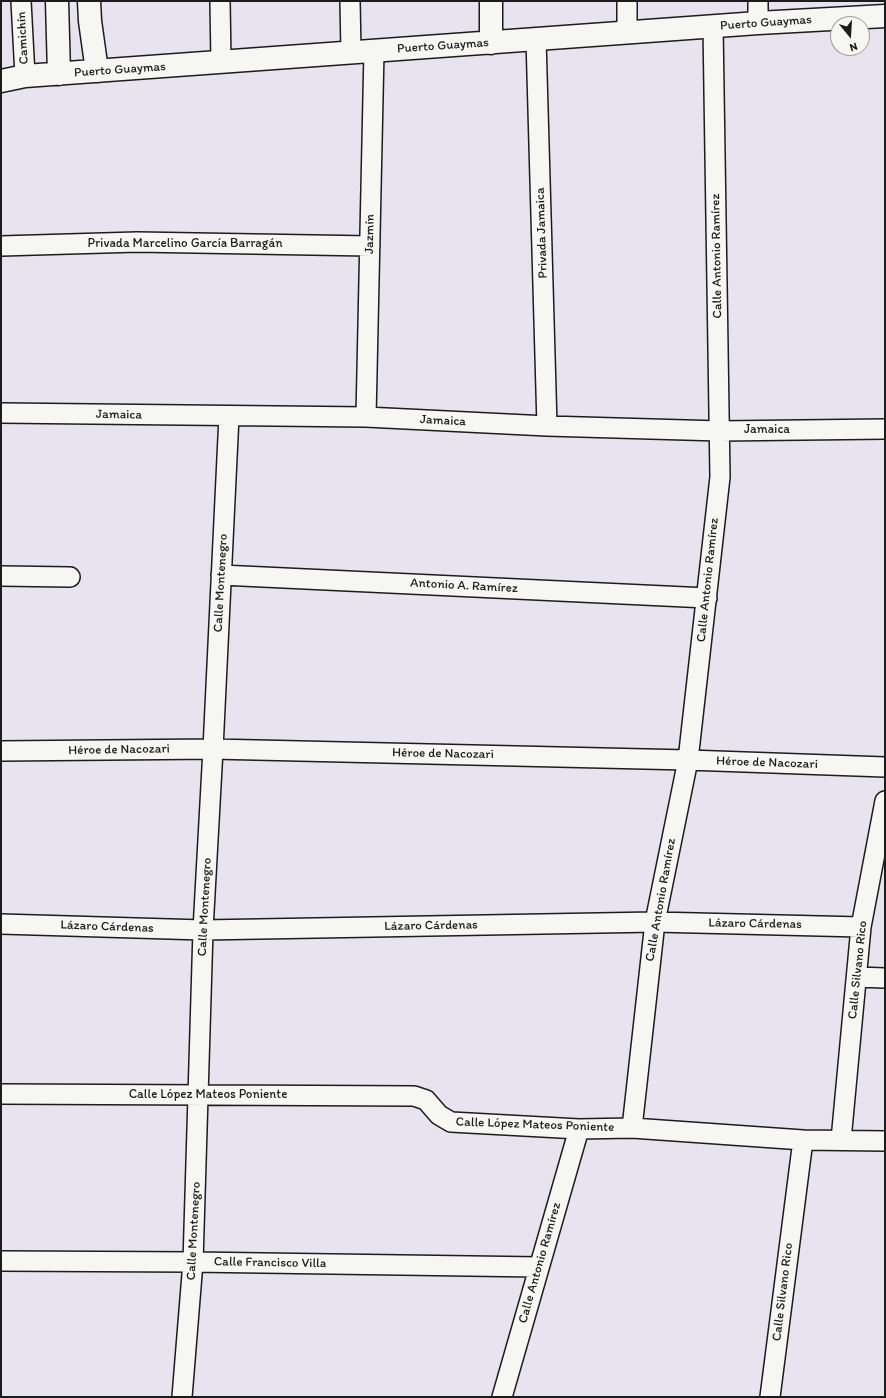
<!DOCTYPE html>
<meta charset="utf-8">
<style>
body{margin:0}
#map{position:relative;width:886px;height:1398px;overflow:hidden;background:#e7e3ef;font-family:Itim,sans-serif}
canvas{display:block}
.frame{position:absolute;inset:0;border:2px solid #1c1c1c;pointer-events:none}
.north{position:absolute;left:830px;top:16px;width:40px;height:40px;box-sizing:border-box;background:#f6f6f2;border:1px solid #9f9f9c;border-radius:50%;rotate:162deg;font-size:11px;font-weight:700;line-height:16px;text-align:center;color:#1c1c1c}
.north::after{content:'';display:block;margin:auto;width:14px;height:18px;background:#1c1c1c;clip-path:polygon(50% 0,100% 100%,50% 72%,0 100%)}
</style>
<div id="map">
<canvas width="886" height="1398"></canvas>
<div class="frame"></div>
<div class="north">N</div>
</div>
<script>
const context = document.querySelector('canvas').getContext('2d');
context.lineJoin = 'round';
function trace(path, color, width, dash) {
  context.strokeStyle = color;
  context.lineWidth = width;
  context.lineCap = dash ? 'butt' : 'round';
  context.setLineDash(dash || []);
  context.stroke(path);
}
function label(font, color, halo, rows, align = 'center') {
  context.font = font + ' Itim,sans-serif';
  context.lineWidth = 3;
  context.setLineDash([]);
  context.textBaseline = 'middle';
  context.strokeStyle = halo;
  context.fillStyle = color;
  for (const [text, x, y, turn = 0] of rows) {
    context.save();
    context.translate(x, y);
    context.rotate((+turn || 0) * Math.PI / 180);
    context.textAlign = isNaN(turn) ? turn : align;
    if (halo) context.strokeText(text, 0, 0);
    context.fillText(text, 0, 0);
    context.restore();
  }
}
const street = new Path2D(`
 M21 1 25 76
 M220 1 221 62
 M350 1 351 52
 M627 1V32
 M758 1V23
 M536 39 547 426
 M1 246 137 242 370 246
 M1 413 366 417 547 426 720 431 885 429
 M366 417 374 51
 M221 575 707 598
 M1 576 70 577
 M1 751 213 749 688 760 885 767
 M1 924 203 930 655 922 861 927
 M857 977 885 978
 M1 1094 414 1096 426 1100 439 1115 451 1122 579 1129 632 1128 803 1140 885 1141
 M632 1128 655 922 688 760 720 477 713 26
 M841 1140 861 927 885 801
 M1 1261 193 1262 539 1267
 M182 1397 193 1262 203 930 213 749 229 416
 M502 1397 579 1129
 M770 1397 803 1140`);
const secondary = new Path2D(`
 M57 1 59 74
 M89 1 90 21 97 71
 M491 1V43
 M1 81 25 76 758 23 885 16`);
trace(street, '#1c1c1c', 22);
trace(secondary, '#1c1c1c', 25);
trace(street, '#f6f6f2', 19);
trace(secondary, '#f6f6f2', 22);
label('13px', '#1c1c1c', '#f6f6f2', [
 ["Puerto Guaymas",766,23,-4],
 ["Camichín",23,38,-93],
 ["Puerto Guaymas",443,46,-4],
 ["Puerto Guaymas",120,70,-4],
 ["Privada Jamaica",542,233,-92],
 ["Jazmín",370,234,-89],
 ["Privada Marcelino García Barragán",185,244],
 ["Calle Antonio Ramírez",717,256,-91],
 ["Jamaica",119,415,1],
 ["Jamaica",443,421,3],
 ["Jamaica",767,430],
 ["Calle Antonio Ramírez",708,580,-84],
 ["Calle Montenegro",221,583,-87],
 ["Antonio A. Ramírez",464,586,3],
 ["Héroe de Nacozari",119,750,-1],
 ["Héroe de Nacozari",443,754,1],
 ["Héroe de Nacozari",767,763,2],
 ["Calle Antonio Ramírez",661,900,-80],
 ["Calle Montenegro",205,907,-87],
 ["Lázaro Cárdenas",755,924,1],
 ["Lázaro Cárdenas",431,926,-1],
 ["Lázaro Cárdenas",107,927,2],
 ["Calle Silvano Rico",858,970,-84],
 ["Calle López Mateos Poniente",208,1095],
 ["Calle López Mateos Poniente",535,1125,2],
 ["Calle Montenegro",194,1231,-87],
 ["Calle Francisco Villa",270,1263,1],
 ["Calle Antonio Ramírez",540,1263,-74],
 ["Calle Silvano Rico",783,1292,-83]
]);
</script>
